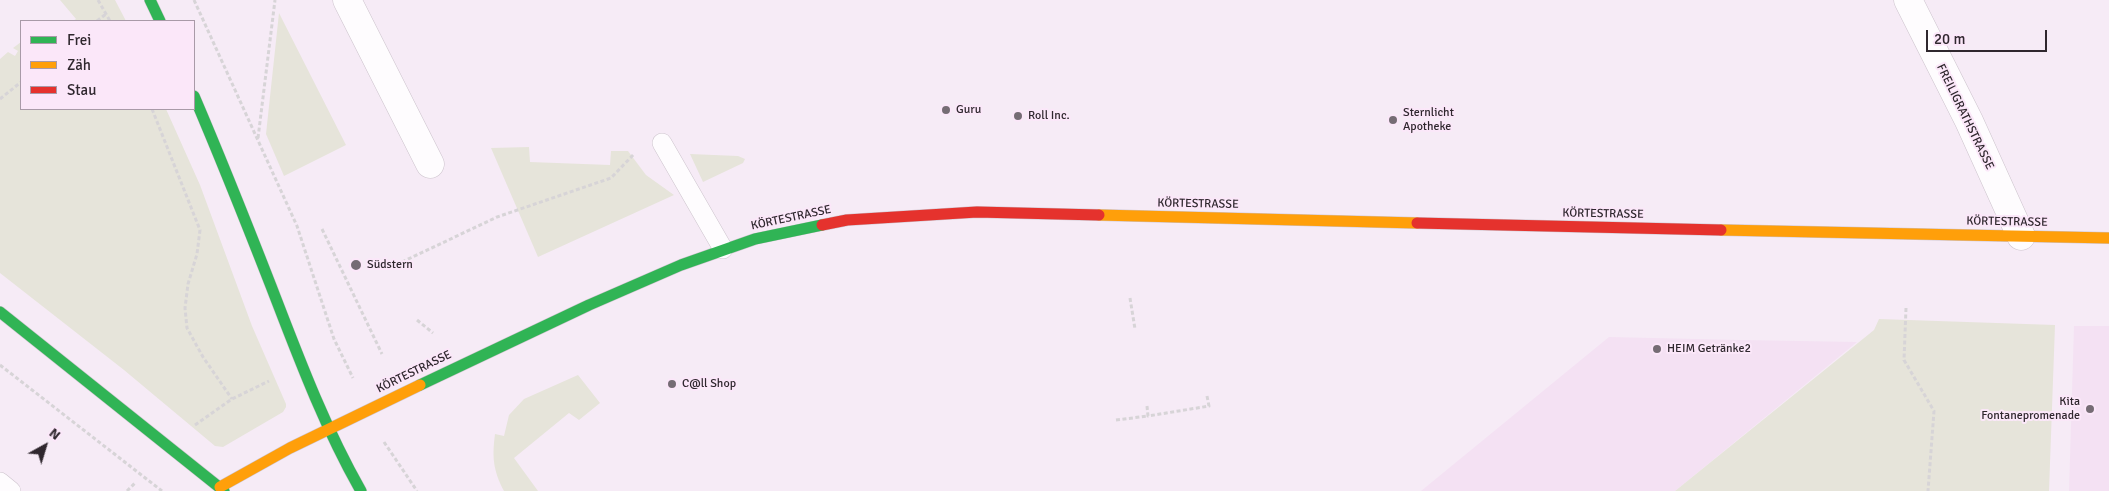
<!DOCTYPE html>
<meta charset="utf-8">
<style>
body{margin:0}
#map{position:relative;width:2109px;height:491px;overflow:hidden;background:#f6ebf6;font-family:Signika,sans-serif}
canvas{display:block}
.legend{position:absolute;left:20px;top:20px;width:175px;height:90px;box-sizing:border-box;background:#fbe7f9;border:1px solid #a99aa8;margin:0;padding:6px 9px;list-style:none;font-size:15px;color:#2f272e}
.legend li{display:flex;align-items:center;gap:10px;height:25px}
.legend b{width:25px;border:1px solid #a99aa8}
.north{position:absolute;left:20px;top:421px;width:50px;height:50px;-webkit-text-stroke:4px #fbe7f9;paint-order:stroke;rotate:39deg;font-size:14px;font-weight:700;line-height:20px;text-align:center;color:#2f272e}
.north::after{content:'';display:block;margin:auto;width:18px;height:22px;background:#2f272e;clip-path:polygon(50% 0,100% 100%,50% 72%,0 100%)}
.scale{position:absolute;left:1926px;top:30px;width:121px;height:22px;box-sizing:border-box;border:2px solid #2f272e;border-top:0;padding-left:6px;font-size:15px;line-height:18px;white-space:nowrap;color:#2f272e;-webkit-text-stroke:4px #fbe7f9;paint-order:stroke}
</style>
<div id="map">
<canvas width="2109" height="491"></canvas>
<ul class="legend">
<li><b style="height:6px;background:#30b455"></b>Frei</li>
<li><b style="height:6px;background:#ff9f0a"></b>Zäh</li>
<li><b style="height:6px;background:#e5322d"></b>Stau</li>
</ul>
<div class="north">N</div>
<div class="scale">20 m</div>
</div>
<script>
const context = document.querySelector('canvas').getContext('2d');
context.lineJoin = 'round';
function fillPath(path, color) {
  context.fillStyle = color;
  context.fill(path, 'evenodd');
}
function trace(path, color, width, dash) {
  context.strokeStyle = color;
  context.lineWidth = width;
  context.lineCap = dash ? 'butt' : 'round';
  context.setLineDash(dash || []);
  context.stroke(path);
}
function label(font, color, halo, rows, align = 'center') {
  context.font = font + ' Signika,sans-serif';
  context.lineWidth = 4;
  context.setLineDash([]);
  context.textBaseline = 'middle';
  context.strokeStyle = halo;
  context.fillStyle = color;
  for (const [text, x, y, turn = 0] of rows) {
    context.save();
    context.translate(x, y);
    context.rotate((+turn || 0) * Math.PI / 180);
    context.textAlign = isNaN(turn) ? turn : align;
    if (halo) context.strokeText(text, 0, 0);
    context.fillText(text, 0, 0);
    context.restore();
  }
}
fillPath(new Path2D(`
 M2074 326H2109V491H2069Z
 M1609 337 1741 340 1857 342 1675 491H1421Z`), '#f4e1f3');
fillPath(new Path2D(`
 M60 0H115L126 21H73L76 19Z
 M279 13 346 145 284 176 266 134Z
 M21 42V109H166L200 185 252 326 286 404V407L283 412 223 447 215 446 124 370 0 273V59L8 52 15 56 18 51 13 48Z
 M529 147 530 162 610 165 611 151H628L646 175 674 195 538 257 491 148Z
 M690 154 738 156 745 159 743 163 703 182Z
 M1879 319 2055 325 2049 491H1675L1874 330Z
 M578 375 600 403 579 420 569 413 514 458 538 491H504C493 470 492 457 495 434L504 436 509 415 524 399Z`), '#e6e4da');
const lane = new Path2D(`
 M662 143 723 249
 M0 482 11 491`);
const street = new Path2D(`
 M347 0 430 164
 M1908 0 1969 121 2021 236`);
const fast = new Path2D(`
 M150 0 160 21
 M194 96C221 159 246 222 271 286 298 356 324 426 361 491
 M0 312 224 491
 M420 385 589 305 681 265 755 239 822 225`);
const slow = new Path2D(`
 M1099 215 1417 223
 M1721 230 2109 238
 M220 487 290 448 420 385`);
const jam = new Path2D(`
 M1417 223 1721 230
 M822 225 847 220 977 212 1099 215`);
trace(lane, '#ccc3cc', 20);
trace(street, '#ccc3cc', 29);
trace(fast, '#ccc3cc', 12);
trace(slow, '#ccc3cc', 12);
trace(jam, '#ccc3cc', 12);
trace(new Path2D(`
 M98 0 110 21
 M194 0 297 226 334 339 353 378
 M97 21 106 14
 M0 99 21 82
 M152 109 200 230 197 254 188 284 185 308 187 328 203 357 232 399
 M258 138 275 0
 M322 229 382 354
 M402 262 497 217 611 178 634 154
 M1130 298 1135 329
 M1906 308 1904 360 1934 411 1928 491
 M417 320 433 333
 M0 365 162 491
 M1147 406 1148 416 1209 406 1207 396
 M1116 420 1148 416
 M195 425 232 399 269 381
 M384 442 417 491
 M127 491 136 482`), '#d7d4d7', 3, [4, 2.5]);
trace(lane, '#fefcfe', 19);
trace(street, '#fefcfe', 28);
trace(fast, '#30b455', 11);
trace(slow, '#ff9f0a', 11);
trace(jam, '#e5322d', 11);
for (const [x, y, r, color] of [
 [946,110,5,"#756c74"],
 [1018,116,5,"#756c74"],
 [1393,120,5,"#756c74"],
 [356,265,6,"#756c74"],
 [1657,349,5,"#756c74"],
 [672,384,5,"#756c74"],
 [2090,409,5,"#756c74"]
]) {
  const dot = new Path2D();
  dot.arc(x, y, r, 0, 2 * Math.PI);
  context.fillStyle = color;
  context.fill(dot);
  trace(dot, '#fbe7f9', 2);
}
label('12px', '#2f272e', '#fbe7f9', [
 ["Guru",956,110],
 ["Sternlicht",1403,113],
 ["Apotheke",1403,127],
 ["Roll Inc.",1028,116],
 ["Südstern",367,265],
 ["HEIM Getränke2",1667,349],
 ["C@ll Shop",682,384],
 ["Kita",2080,402,"right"],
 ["Fontanepromenade",2080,416,"right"]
], 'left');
label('12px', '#2f272e', '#fbe7f9', [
 ["FREILIGRATHSTRASSE",1965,117,64],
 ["KÖRTESTRASSE",1198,204,1],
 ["KÖRTESTRASSE",1603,214,1],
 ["KÖRTESTRASSE",791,218,-12],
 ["KÖRTESTRASSE",2007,222,1],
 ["KÖRTESTRASSE",414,372,-26]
]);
</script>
